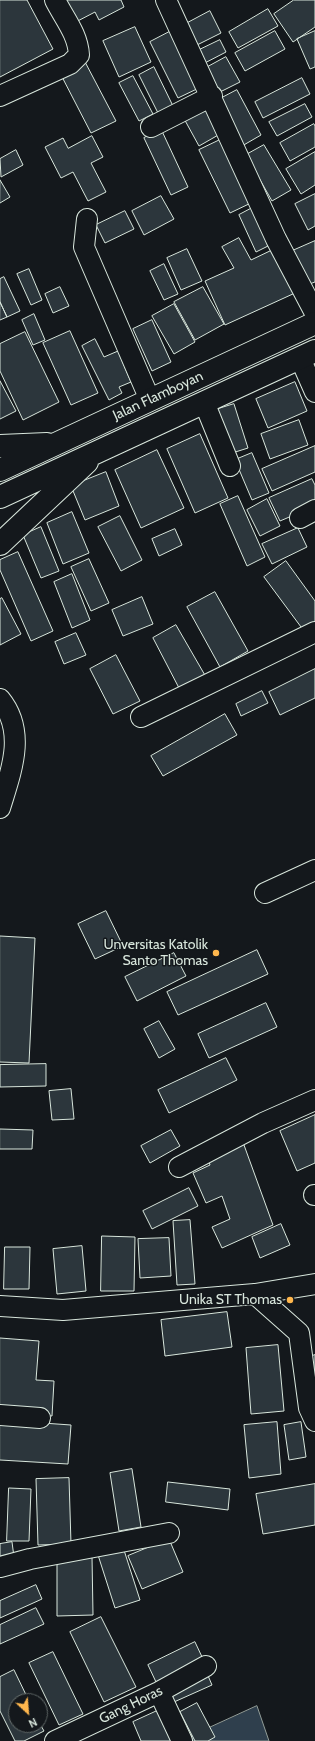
<!DOCTYPE html>
<style>
body{margin:0}
#map{position:relative;width:315px;height:1741px;overflow:hidden;background:#14181c;font-family:Cabin,sans-serif}
canvas{display:block}
.north{position:absolute;left:8px;top:1693px;width:40px;height:40px;box-sizing:border-box;background:#14181c;border:1px solid #626a69;border-radius:50%;rotate:154deg;font-size:11px;font-weight:700;line-height:16px;text-align:center;color:#d8e6dc}
.north::after{content:'';display:block;margin:auto;width:14px;height:18px;background:#ffb74d;clip-path:polygon(50% 0,100% 100%,50% 72%,0 100%)}
</style>
<div id="map">
<canvas width="315" height="1741"></canvas>
<div class="north">N</div>
</div>
<script>
const context = document.querySelector('canvas').getContext('2d');
context.lineJoin = 'round';
function fillPath(path, color) {
  context.fillStyle = color;
  context.fill(path, 'evenodd');
}
function trace(path, color, width, dash) {
  context.strokeStyle = color;
  context.lineWidth = width;
  context.lineCap = dash ? 'butt' : 'round';
  context.setLineDash(dash || []);
  context.stroke(path);
}
function label(font, color, halo, rows, align = 'center') {
  context.font = font + ' Cabin,sans-serif';
  context.lineWidth = 3;
  context.setLineDash([]);
  context.textBaseline = 'middle';
  context.strokeStyle = halo;
  context.fillStyle = color;
  for (const [text, x, y, turn = 0] of rows) {
    context.save();
    context.translate(x, y);
    context.rotate((+turn || 0) * Math.PI / 180);
    context.textAlign = isNaN(turn) ? turn : align;
    if (halo) context.strokeText(text, 0, 0);
    context.fillText(text, 0, 0);
    context.restore();
  }
}
const water = new Path2D(`
 M257 1706 269 1741H180Z`);
fillPath(water, '#2f3f4d');
trace(water, '#939e99', 1);
const building = new Path2D(`
 M0 0H27L53 49 0 77Z
 M60 0H121L124 7 99 20 95 12 72 24Z
 M294 0H315V27L293 42 274 14Z
 M268 9 278 26 238 48 229 32Z
 M210 11 221 33 191 48 180 27Z
 M135 27 151 62 119 77 103 41Z
 M175 29 203 86 178 98 150 42Z
 M275 31 285 49 245 71 235 53Z
 M315 31V67L310 69 297 39Z
 M220 40 226 52 199 66 193 53Z
 M226 57 240 82 218 93 204 69Z
 M84 60 116 121 91 133 60 73Z
 M154 67 173 106 158 113 139 75Z
 M133 76 153 114 139 121 119 83Z
 M302 78 310 94 263 118 255 102Z
 M237 90 261 135 242 146 218 100Z
 M203 103 220 134 199 146 182 115Z
 M305 104 312 117 277 136 269 122Z
 M314 124 315 126V147L290 161 280 143Z
 M161 129 188 187 171 195 144 138Z
 M92 136 103 157 91 163 106 192 88 201 73 172 61 178 45 147 63 138 68 148Z
 M222 139 253 202 230 213 199 150Z
 M264 145 291 190 272 201 246 155Z
 M16 150 23 165 1 177 0 159Z
 M315 152V185L301 194 286 169Z
 M0 180 10 197 0 203Z
 M315 194V226L308 230 295 204Z
 M161 196 174 219 144 235 132 211Z
 M256 206 274 243 256 252 239 215Z
 M125 211 134 229 105 243 96 225Z
 M239 238 251 260 274 249 295 293 225 325 205 281 234 268 222 247Z
 M315 241V282L304 286 290 252Z
 M187 249 202 281 181 290 167 258Z
 M164 264 178 294 164 300 150 271Z
 M29 269 42 300 31 305 17 274Z
 M4 277 20 311 7 317 0 302V279Z
 M60 287 69 306 53 313 45 294Z
 M203 287 224 324 195 340 174 302Z
 M0 302 7 317 0 320Z
 M174 304 195 342 174 354 152 316Z
 M34 314 45 340 33 345 22 320Z
 M152 320 171 362 152 371 133 329Z
 M70 331 98 393 71 405 43 343Z
 M25 332 59 402 23 420 0 371V344Z
 M95 339 104 357 118 351 131 382 119 387 122 393 109 400 82 346Z
 M0 381 16 411 0 419Z
 M295 382 307 411 268 428 256 399Z
 M234 404 248 448 229 454 215 410Z
 M299 420 308 445 270 459 261 434Z
 M200 434 228 498 195 513 167 449Z
 M315 446V472L272 491 262 469Z
 M157 450 184 508 141 528 115 470Z
 M252 453 269 493 252 500 235 460Z
 M106 472 119 506 85 520 71 486Z
 M312 479 315 485V506L280 521 269 498Z
 M238 496 265 557 247 566 220 504Z
 M267 499 280 526 260 536 247 510Z
 M72 512 89 553 63 564 47 523Z
 M120 516 142 560 121 571 98 527Z
 M41 527 59 571 41 578 23 535Z
 M298 528 307 547 272 564 262 544Z
 M175 529 182 545 159 556 152 539Z
 M18 552 53 631 31 641 0 570V560Z
 M89 559 109 603 91 611 71 567Z
 M286 561 315 601V623L304 631 264 577Z
 M72 574 90 620 72 628 54 582Z
 M215 592 248 651 220 667 187 607Z
 M142 597 153 624 123 636 112 610Z
 M2 598 21 634 0 645V599Z
 M176 625 206 677 179 688 153 638Z
 M76 633 86 655 64 664 55 642Z
 M116 655 140 701 113 714 90 669Z
 M315 669V698L280 715 269 692Z
 M262 691 268 703 241 716 236 704Z
 M225 714 237 735 163 776 151 756Z
 M106 911 123 946 95 959 78 924Z
 M0 936 35 938 29 1063 0 1062Z
 M257 950 268 974 178 1015 167 992Z
 M174 953 186 976 137 1001 125 977Z
 M266 1003 277 1027 209 1058 198 1034Z
 M159 1021 175 1049 159 1058 144 1029Z
 M226 1058 237 1080 169 1113 158 1090Z
 M46 1064V1086L0 1087V1065Z
 M71 1089 74 1119 52 1120 49 1091Z
 M315 1115V1163L297 1171 280 1131Z
 M0 1129 33 1130 32 1149H0Z
 M171 1130 180 1146 150 1163 141 1146Z
 M244 1145 273 1225 222 1248 212 1227 230 1219 222 1196 206 1203 193 1173 210 1165 208 1158Z
 M189 1188 198 1206 152 1229 143 1211Z
 M190 1220 195 1284 177 1285 173 1221Z
 M281 1224 290 1245 260 1258 252 1237Z
 M102 1236 135 1237 134 1291H101Z
 M169 1238 171 1276 140 1278 138 1239Z
 M82 1246 86 1291 57 1294 53 1249Z
 M5 1247H30L29 1289H4Z
 M227 1312 232 1347 165 1356 161 1320Z
 M0 1338 39 1341 36 1380 54 1381 52 1416 0 1412Z
 M278 1345 284 1411 251 1414 246 1348Z
 M315 1355V1384L312 1356Z
 M0 1420 71 1425 68 1464 0 1460Z
 M277 1422 281 1474 249 1478 244 1425Z
 M301 1422 306 1457 289 1460 284 1425Z
 M132 1469 141 1527 119 1531 110 1473Z
 M69 1478 71 1544 38 1545 36 1479Z
 M168 1482 230 1489 228 1510 166 1502Z
 M315 1484V1525L263 1534 256 1494Z
 M9 1488 31 1489 29 1541H7Z
 M169 1539 183 1572 142 1589 128 1556Z
 M12 1542 14 1557 0 1559V1544Z
 M123 1547 140 1600 115 1608 98 1555Z
 M92 1556 93 1615 57 1616V1557Z
 M36 1585 42 1599 0 1618V1601Z
 M36 1608 44 1624 0 1644V1625Z
 M101 1617 136 1687 104 1702 70 1632Z
 M195 1642 203 1659 156 1682 148 1665Z
 M53 1652 83 1714 59 1725 29 1663Z
 M14 1670 29 1701H16V1725H40V1724L44 1731 24 1741H15L0 1711V1677Z
 M206 1671 212 1685 174 1702 168 1688Z
 M197 1703 215 1737 208 1741H195L180 1712Z
 M157 1711 171 1741H141L133 1722Z`);
fillPath(building, '#2c363c');
trace(building, '#d8e6dc', 1);
const minor = new Path2D(`
 M166 0 276 239 315 313
 M0 96 70 64 79 55C78 34 64 18 55 0
 M151 127 212 96
 M87 219 84 247 150 400
 M300 358 315 392
 M204 402 230 466
 M300 518 315 510
 M0 699C27 732 11 772 0 808
 M141 717 315 632
 M265 893 315 870
 M179 1167 263 1123 315 1100
 M314 1195H315
 M255 1294 299 1333 309 1408 315 1421
 M0 1306 63 1310 255 1294 315 1284
 M0 1415 40 1418
 M0 1567 30 1559 169 1533
 M159 1692 182 1741
 M55 1741 159 1692 206 1666`);
const major = new Path2D(`
 M0 446 47 444
 M0 470 315 323
 M0 497 315 351
 M0 544 87 462`);
trace(minor, '#d8e6dc', 22);
trace(major, '#d8e6dc', 24);
trace(minor, '#14181c', 20);
trace(major, '#14181c', 22);
for (const [x, y, r, color] of [
 [216,953,4,"#ffb74d"],
 [290,1300,4,"#ffb74d"]
]) {
  const dot = new Path2D();
  dot.arc(x, y, r, 0, 2 * Math.PI);
  context.fillStyle = color;
  context.fill(dot);
  trace(dot, '#14181c', 1.5);
}
label('14px', '#d8e6dc', '#14181c', [
 ["Jalan Flamboyan",158,396,-25],
 ["Gang Horas",131,1705,-26]
]);
label('14px', '#d8e6dc', '#14181c', [
 ["Unversitas Katolik",208,945],
 ["Santo Thomas",208,961],
 ["Unika ST Thomas",282,1300]
], 'right');
</script>
